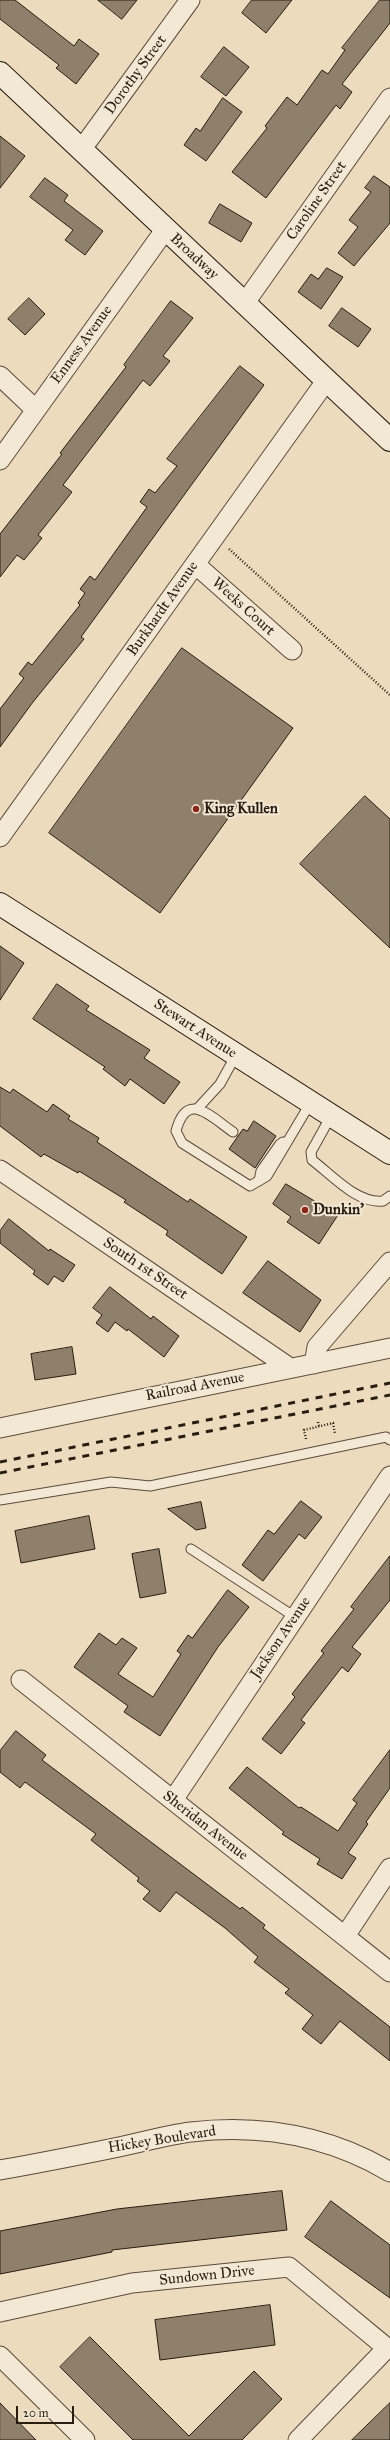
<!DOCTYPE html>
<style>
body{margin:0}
#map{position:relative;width:390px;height:2440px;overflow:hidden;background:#ecdbbc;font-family:"IM FELL Great Primer",serif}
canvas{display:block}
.scale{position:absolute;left:16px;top:2406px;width:58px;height:18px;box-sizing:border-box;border:2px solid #281d12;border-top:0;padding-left:5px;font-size:12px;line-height:14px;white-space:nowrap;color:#281d12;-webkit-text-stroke:3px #f3e8d3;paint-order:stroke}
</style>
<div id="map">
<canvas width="390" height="2440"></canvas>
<div class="scale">20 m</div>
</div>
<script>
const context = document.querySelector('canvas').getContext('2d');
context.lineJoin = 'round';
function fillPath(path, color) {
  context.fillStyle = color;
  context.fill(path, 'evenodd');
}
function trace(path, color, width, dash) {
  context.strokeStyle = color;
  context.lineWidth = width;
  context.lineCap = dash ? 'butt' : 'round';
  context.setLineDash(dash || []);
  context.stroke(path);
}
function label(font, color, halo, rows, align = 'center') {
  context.font = font + ' "IM FELL Great Primer",serif';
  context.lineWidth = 4;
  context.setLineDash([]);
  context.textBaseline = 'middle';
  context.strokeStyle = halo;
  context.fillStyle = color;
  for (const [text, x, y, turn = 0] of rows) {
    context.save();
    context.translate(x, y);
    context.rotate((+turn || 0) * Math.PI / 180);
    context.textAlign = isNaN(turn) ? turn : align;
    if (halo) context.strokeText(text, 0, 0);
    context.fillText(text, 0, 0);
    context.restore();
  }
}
const building = new Path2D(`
 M0 0H15L74 46 79 39 99 54 76 84 56 68 59 65 0 19Z
 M98 0H137L122 19Z
 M252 0H292L266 33 242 13Z
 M380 0H390V23L342 84 352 92 340 109 336 105 266 198 232 172 267 128 265 126 287 97 297 105 322 70 328 74 345 50 342 48Z
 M224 47 249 67 226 96 201 77Z
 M223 98 242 112 206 161 184 145 196 128 200 131Z
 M0 136 25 156 0 188Z
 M374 176 390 187V223L354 266 338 253 358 227 349 220 371 192 365 188Z
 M45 178 68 195 64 201 103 231 85 255 65 240 73 230 30 197Z
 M220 204 252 223 241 242 209 223Z
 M327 268 343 277 321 309 298 292 311 274 318 279Z
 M29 298 45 314 25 335 8 319Z
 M171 301 193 318 163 356 170 361 150 386 143 380 63 485 72 492 38 535 42 538 24 560 17 555 0 577V534L62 454 60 453 126 367 124 365Z
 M342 308 371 329 358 347 329 326Z
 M240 366 264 385 81 637 84 639 33 702 0 747V709L24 678 19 674 28 662 32 665 80 605 78 603 85 593 80 589 90 576 95 580 147 507 140 502 149 489 155 493 177 466 167 459Z
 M182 648 293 728 160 913 49 833Z
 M365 796 390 819V948L300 864Z
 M0 946 24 963 0 1000Z
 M57 984 89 1006 86 1010 150 1050 144 1058 180 1082 164 1104 130 1079 125 1086 103 1069 105 1067 33 1019Z
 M0 1087 10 1093 13 1089 47 1112 53 1104 70 1116 68 1119 99 1138 97 1142 188 1202 190 1199 247 1237 222 1274 166 1235 168 1231 124 1202 126 1200 79 1171 78 1173 44 1154 41 1157 0 1126Z
 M254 1121 276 1136 255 1168 229 1149 243 1129 247 1131Z
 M286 1184 338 1215 319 1244 287 1222 291 1217 273 1204Z
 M9 1219 49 1251 50 1249 75 1265 63 1282 54 1276 48 1285 33 1274 35 1271 0 1243V1231Z
 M268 1261 321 1300 300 1332 243 1293Z
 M110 1287 151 1319 153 1316 179 1336 164 1357 128 1329 127 1331 115 1322 108 1332 96 1323 102 1315 93 1308Z
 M72 1347 76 1374 35 1380 31 1354Z
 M301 1501 322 1517 305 1539 299 1534 263 1581 242 1565 268 1530 274 1534Z
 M201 1502 206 1528 196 1530 168 1509Z
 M89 1516 95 1549 21 1563 15 1531Z
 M159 1549 166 1593 140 1598 132 1554Z
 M390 1556V1600L352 1647 361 1654 348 1672 342 1667 301 1720 305 1723 281 1754 262 1739 295 1697 292 1694 324 1653 321 1651 354 1609 351 1607Z
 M228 1590 249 1607 218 1647 160 1736 124 1712 128 1706 74 1667 99 1633 116 1645 122 1638 137 1648 118 1674 153 1697 181 1654 177 1651 188 1635 192 1638Z
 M16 1731 46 1755 42 1760 240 1909 242 1907 265 1925 263 1928 390 2027V2061L340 2021 321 2044 302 2029 313 2015 285 1993 289 1989 254 1962 258 1957 225 1928 176 1892 160 1912 143 1899 150 1891 137 1881 139 1878 91 1840 96 1834 25 1782 20 1788 0 1772V1751Z
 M390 1750V1788L366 1822 368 1824 348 1853 356 1858 342 1879 317 1864 320 1859 282 1834 284 1832 229 1788 247 1767 299 1808 301 1807 338 1831 357 1803 353 1800Z
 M282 2191 287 2230 112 2250V2252L0 2274V2231L117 2209Z
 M331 2201 390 2245V2298L305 2237Z
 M270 2305 275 2345 160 2360 155 2320Z
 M90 2337 189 2436 254 2371 282 2399 242 2440H133L60 2367Z
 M0 2403 36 2440H0Z
 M390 2403V2440H352Z`);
fillPath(building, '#8e806a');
trace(building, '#281d12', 1);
const lane = new Path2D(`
 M198 1108 220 1084 236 1055
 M331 1116 311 1152 312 1160C332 1175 357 1204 383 1201L390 1196
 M233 1132C210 1116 187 1090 176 1131L182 1143 250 1186 267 1176 311 1102
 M259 1181 261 1171 280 1144 283 1142
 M0 1500 111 1482 150 1486 386 1437 390 1440
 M191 1549 295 1617`);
const street = new Path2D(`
 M81 150 190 0
 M244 304 390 98
 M0 376 36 410
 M0 460 165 230
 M195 564 292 650
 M0 837 326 381
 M0 1170 290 1368
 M314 1364 317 1347 390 1262
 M0 1428 390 1348
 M21 1680 390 1972
 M173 1800 390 1476
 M345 1936 390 1868
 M0 2170C40 2163 80 2155 119 2147 143 2142 167 2135 191 2132 261 2124 329 2136 390 2172
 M0 2312 132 2283 289 2267 387 2348 298 2440
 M0 2356 85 2440`);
const secondary = new Path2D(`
 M0 73 390 440
 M0 904 390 1153`);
trace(lane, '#594c3c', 11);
trace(street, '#594c3c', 21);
trace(secondary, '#281d12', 24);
trace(new Path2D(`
 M229 549 390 695
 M318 1422 319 1426
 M306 1439 304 1430 333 1423 335 1434`), '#281d12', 2.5, [1, 2]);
trace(lane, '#f3e8d3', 9);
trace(street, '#f3e8d3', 19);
trace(secondary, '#f3e8d3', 22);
trace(new Path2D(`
 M0 1462 390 1383
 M0 1473 390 1395`), '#281d12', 3, [7, 7]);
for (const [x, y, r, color] of [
 [196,809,4,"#8f2418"],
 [305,1210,4,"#8f2418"]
]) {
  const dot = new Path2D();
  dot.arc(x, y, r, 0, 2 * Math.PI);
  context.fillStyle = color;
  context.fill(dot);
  trace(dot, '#f3e8d3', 1.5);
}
label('15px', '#281d12', '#f3e8d3', [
 ["Dorothy Street",136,75,-54],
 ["Caroline Street",317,201,-55],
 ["Broadway",194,257,43],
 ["Enness Avenue",82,345,-54],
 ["Weeks Court",243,607,42],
 ["Burkhardt Avenue",163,609,-55],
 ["Stewart Avenue",195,1029,33],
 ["South 1st Street",145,1269,34],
 ["Railroad Avenue",195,1387,-11],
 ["Jackson Avenue",281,1638,-56],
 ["Sheridan Avenue",205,1826,38],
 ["Hickey Boulevard",162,2140,-9],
 ["Sundown Drive",207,2276,-6]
]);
label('bold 15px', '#281d12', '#f3e8d3', [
 ["King Kullen",204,809],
 ["Dunkin'",313,1210]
], 'left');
</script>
